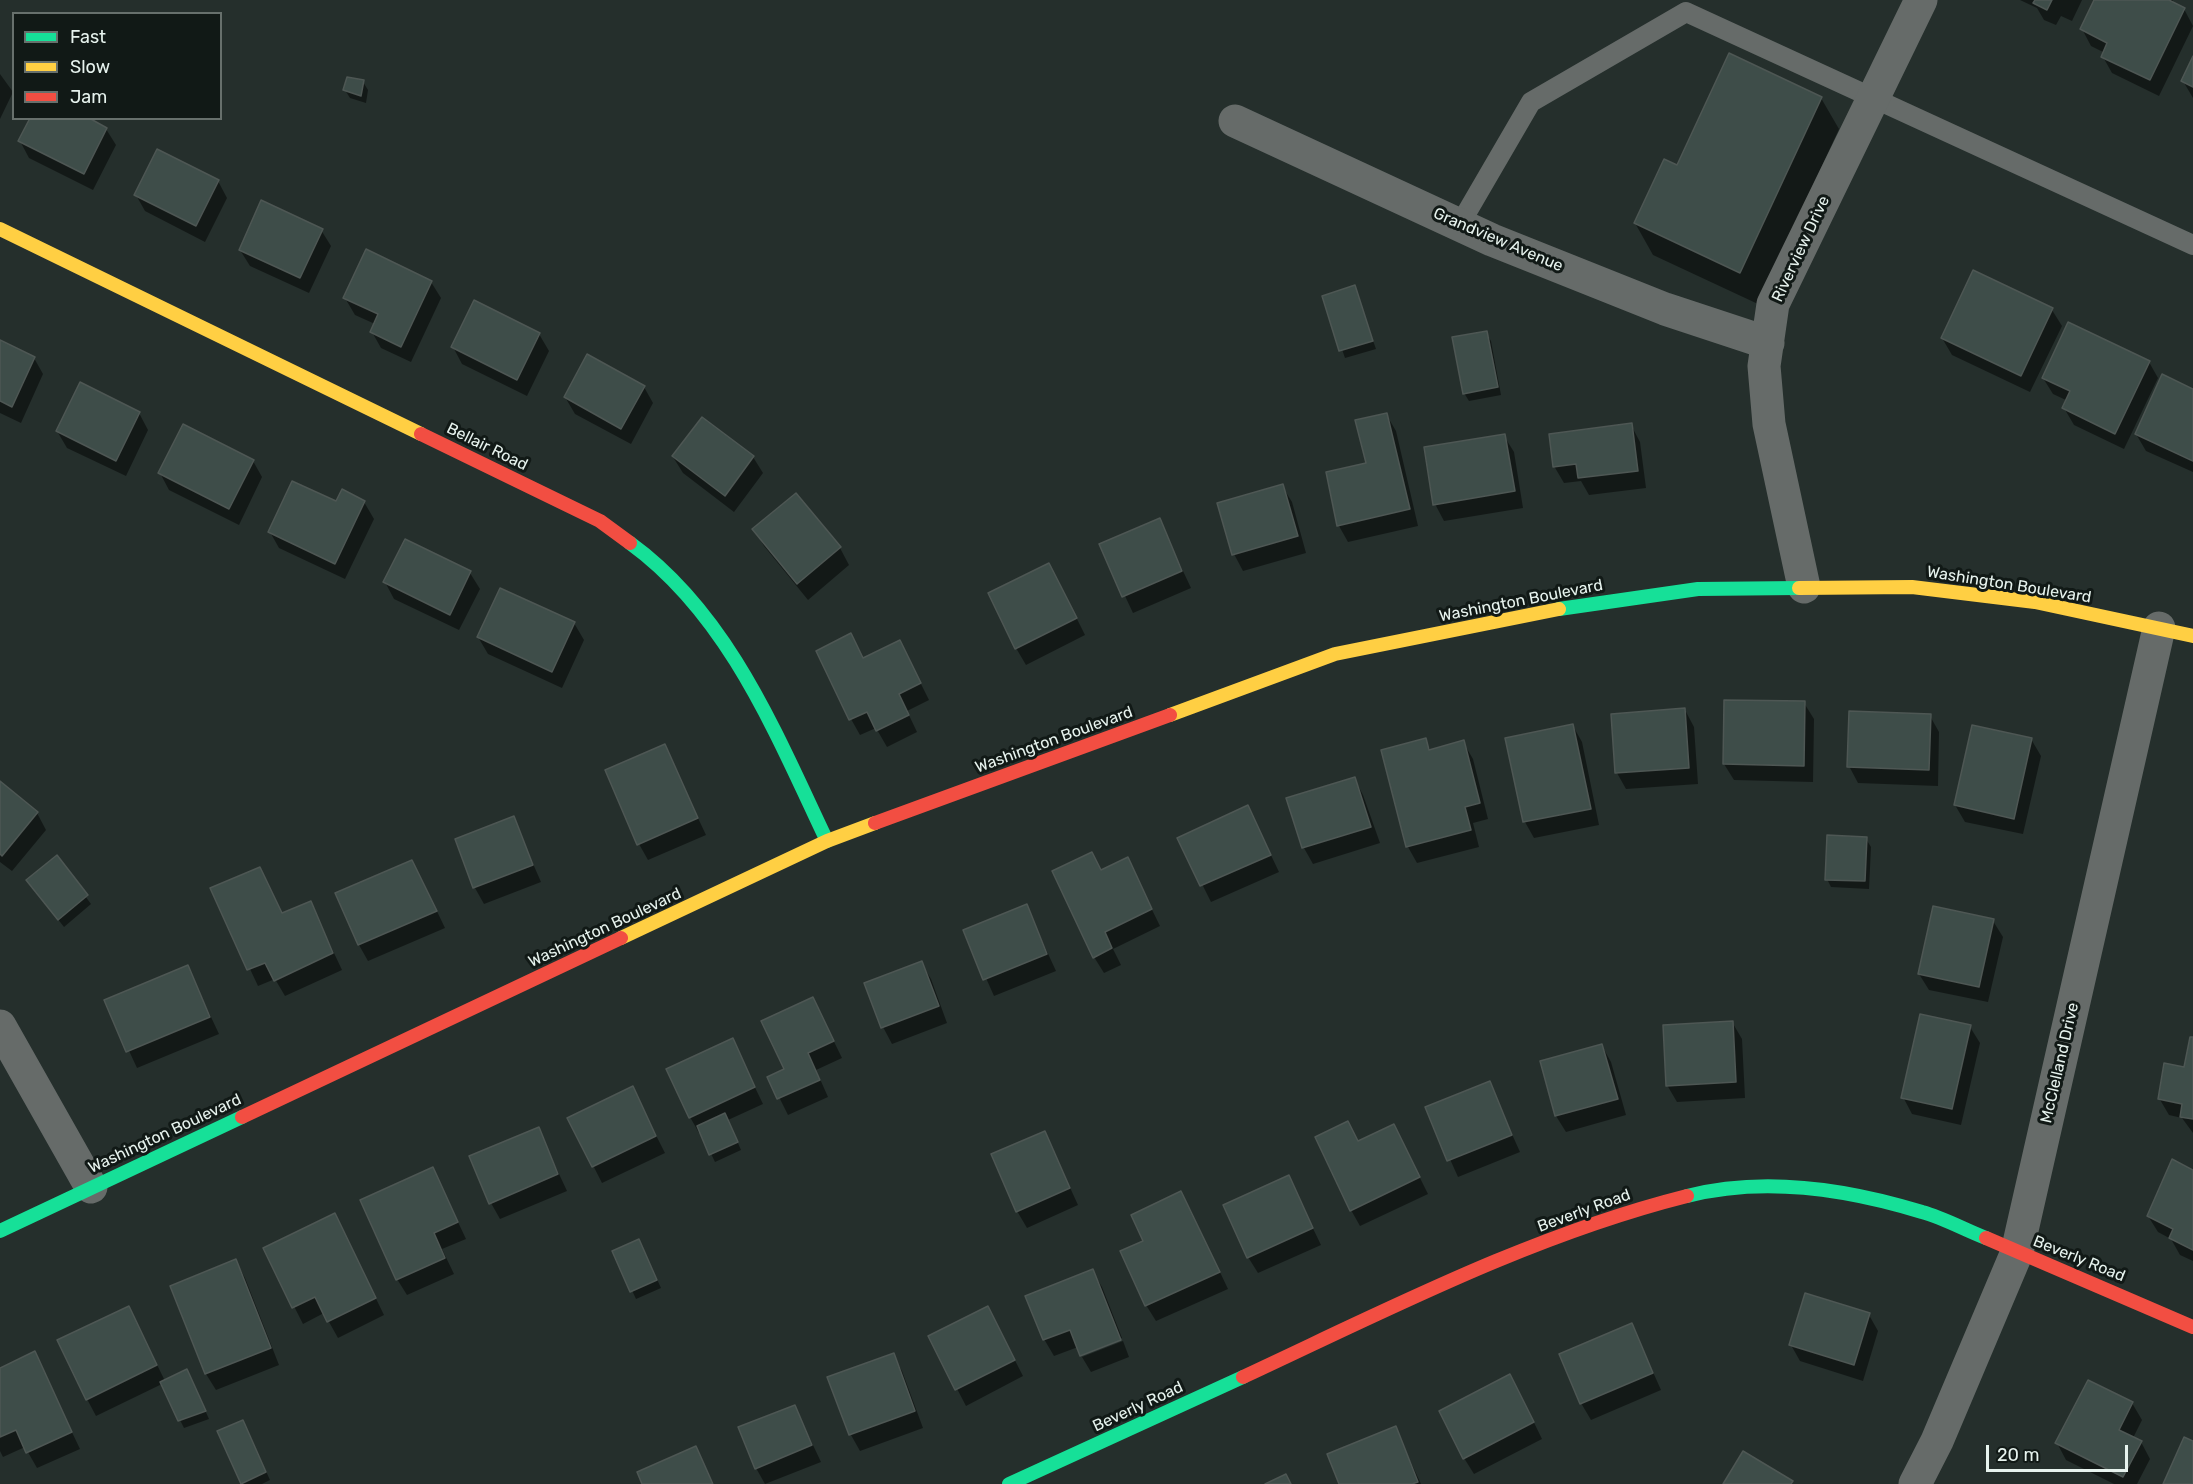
<!DOCTYPE html>
<style>
body{margin:0}
#map{position:relative;width:2193px;height:1484px;overflow:hidden;background:#252f2c;font-family:Rubik,sans-serif}
canvas{display:block}
.legend{position:absolute;left:12px;top:12px;width:210px;height:108px;box-sizing:border-box;background:#111916;border:2px solid #67706c;margin:0;padding:8px 10px;list-style:none;font-size:18px;color:#e7f3ee}
.legend li{display:flex;align-items:center;gap:12px;height:30px}
.legend b{width:30px;border:2px solid #67706c}
.scale{position:absolute;left:1986px;top:1445px;width:142px;height:27px;box-sizing:border-box;border:3px solid #e7f3ee;border-top:0;padding-left:8px;font-size:18px;line-height:21px;white-space:nowrap;color:#e7f3ee;-webkit-text-stroke:4px #111916;paint-order:stroke}
</style>
<div id="map">
<canvas width="2193" height="1484"></canvas>
<ul class="legend">
<li><b style="height:8px;background:#16e098"></b>Fast</li>
<li><b style="height:8px;background:#ffcf43"></b>Slow</li>
<li><b style="height:8px;background:#f24e42"></b>Jam</li>
</ul>
<div class="scale">20 m</div>
</div>
<script>
const context = document.querySelector('canvas').getContext('2d');
context.lineJoin = 'round';
function fillPath(path, color) {
  context.fillStyle = color;
  context.fill(path, 'evenodd');
}
function trace(path, color, width, dash) {
  context.strokeStyle = color;
  context.lineWidth = width;
  context.lineCap = dash ? 'butt' : 'round';
  context.setLineDash(dash || []);
  context.stroke(path);
}
function label(font, color, halo, rows, align = 'center') {
  context.font = font + ' Rubik,sans-serif';
  context.lineWidth = 6;
  context.setLineDash([]);
  context.textBaseline = 'middle';
  context.strokeStyle = halo;
  context.fillStyle = color;
  for (const [text, x, y, turn = 0] of rows) {
    context.save();
    context.translate(x, y);
    context.rotate((+turn || 0) * Math.PI / 180);
    context.textAlign = isNaN(turn) ? turn : align;
    if (halo) context.strokeText(text, 0, 0);
    context.fillText(text, 0, 0);
    context.restore();
  }
}
fillPath(new Path2D(`
 M2020 0H2082L2072 21 2061 16 2056 25 2044 20 2037 8Z
 M2096 0H2173L2171 3 2184 9 2193 26 2159 96 2112 73 2103 57 2105 53 2091 46 2082 29Z
 M2193 59V98L2183 81Z
 M0 74 13 92 0 119Z
 M363 82 368 90 366 103 350 98 345 90Z
 M1821 98 1839 129 1758 304 1653 255 1635 223 1678 167Z
 M106 129 116 145 93 190 29 158 20 141Z
 M218 181 227 198 205 242 145 211 136 195Z
 M321 230 331 246 309 293 250 266 240 250Z
 M431 282 441 298 411 362 381 348 372 332 375 324 355 315 345 298Z
 M1354 287 1376 349 1345 358 1324 297Z
 M2052 310 2062 326 2030 392 1952 355 1942 338Z
 M1486 333 1491 341 1501 395 1469 401 1464 393Z
 M539 334 549 351 527 396 462 364 453 347Z
 M0 342 34 358 43 374 21 423 0 413Z
 M2149 362 2158 378 2124 449 2074 425 2064 408 2068 401 2053 394 2043 378Z
 M644 387 653 403 631 444 575 414 565 397Z
 M2193 390V472L2146 451 2136 434Z
 M139 413 148 430 126 476 67 448 57 431Z
 M1386 414 1396 431 1418 526 1348 542 1339 526 1327 473 1368 464Z
 M1631 425 1640 442 1646 488 1589 495 1581 481 1564 483 1554 466Z
 M1504 436 1514 452 1523 508 1444 521 1435 504Z
 M673 457H753L763 473 734 512 683 473Z
 M253 461 262 477 239 525 169 490 160 473Z
 M1282 486 1292 502 1306 553 1243 571 1234 554Z
 M796 495 840 548 849 565 808 600 764 546 754 529Z
 M364 502 374 519 345 579 279 548 270 532Z
 M1159 520 1191 588 1133 613 1101 545Z
 M470 573 480 589 459 630 394 599 385 582Z
 M1058 581 1085 635 1026 665 1016 648Z
 M574 623 584 640 562 688 488 654 478 637Z
 M900 642 929 700 907 711 917 732 887 747 876 728 860 735 851 719 863 659Z
 M1804 703 1814 719 1813 782 1734 780 1724 764Z
 M1685 710 1694 727 1698 784 1626 789 1617 773 1613 715Z
 M1930 716 1939 732 1938 786 1858 783 1849 766Z
 M1573 726 1582 742 1599 825 1534 838 1525 822 1507 740Z
 M2031 739 2041 756 2023 834 1965 822 1955 805Z
 M1425 740 1431 751 1463 742 1473 759 1488 819 1473 823 1479 847 1417 863 1408 847 1383 751Z
 M664 746 706 835 648 860 639 844Z
 M1354 778 1363 795 1380 843 1313 864 1304 848 1288 799Z
 M0 783 37 813 46 830 12 871 0 862Z
 M1248 807 1279 872 1211 902 1179 838Z
 M513 818 541 882 484 904 475 888 456 840Z
 M1866 839 1871 847 1869 889 1831 887 1827 879Z
 M1092 854 1102 871 1127 859 1160 926 1113 949 1121 965 1104 973 1094 957Z
 M56 857 91 904 64 927 28 881Z
 M421 878 445 928 368 961 359 945Z
 M212 888 283 914 310 902 342 970 285 996 275 979 258 986Z
 M1026 906 1056 971 994 996 965 931Z
 M1993 921 2003 937 1988 1002 1929 990 1919 974Z
 M921 963 931 979 947 1023 892 1044 883 1027 866 984Z
 M187 966 219 1034 137 1068 106 1001Z
 M813 999 842 1058 816 1070 828 1097 788 1115 769 1077 786 1070Z
 M1732 1022 1742 1039 1745 1098 1677 1102 1667 1085Z
 M1970 1027 1980 1043 1961 1125 1912 1114 1903 1097Z
 M2193 1039V1133L2182 1118 2169 1115 2159 1098 2185 1069Z
 M732 1040 763 1104 728 1120 741 1150 715 1162 701 1133H699L690 1117Z
 M1602 1046 1611 1062 1626 1115 1566 1132 1556 1116 1541 1063Z
 M1489 1083 1520 1152 1458 1177 1427 1108Z
 M632 1088 665 1153 602 1183 569 1118Z
 M1394 1126 1428 1194 1360 1226 1351 1210Z
 M538 1129 567 1191 500 1219 491 1203Z
 M1045 1133 1078 1205 1027 1228 1017 1211Z
 M433 1169 466 1239 442 1249 454 1274 407 1295 397 1279Z
 M2193 1171V1261L2180 1255 2171 1239 2158 1232 2148 1216Z
 M1288 1177 1321 1245 1258 1273 1248 1257Z
 M1190 1209 1228 1289 1156 1321 1146 1305 1145 1242Z
 M335 1215 384 1315 338 1338 324 1313 303 1324 265 1249Z
 M643 1249 661 1288 636 1299 614 1252Z
 M236 1261 245 1278 279 1365 216 1390 206 1374 172 1287Z
 M1092 1271 1102 1287 1122 1338 1082 1354V1356L1078 1347 1054 1356 1044 1339Z
 M988 1308 1023 1376 966 1406 930 1337Z
 M1869 1315 1878 1331 1863 1381 1800 1361 1791 1345Z
 M137 1324 165 1381 191 1379 209 1419 184 1428 162 1384 96 1416 87 1399Z
 M1632 1325 1661 1390 1591 1420 1581 1403Z
 M1123 1341 1129 1357 1091 1372 1082 1357Z
 M34 1353 80 1449 37 1468 25 1447 3 1457 0 1451V1369Z
 M893 1355 902 1371 923 1428 860 1451 851 1435 829 1378Z
 M1519 1392 1542 1439 1474 1474 1464 1458Z
 M2132 1403 2142 1420 2133 1438 2141 1442 2150 1459 2137 1484H2114L2066 1460 2057 1443Z
 M795 1407 821 1462 765 1484 756 1468Z
 M1395 1428 1421 1484H1341Z
 M247 1430 270 1480 262 1484H242L219 1432Z
 M696 1448 714 1484H644Z`), '#0007');
const building = new Path2D(`
 M2035 0H2052L2047 10 2033 3Z
 M2094 0H2169L2185 8 2150 80 2101 57 2107 43 2080 29Z
 M1729 53 1822 97 1740 273 1634 223 1664 159 1677 165Z
 M2193 56V87L2181 81Z
 M347 77 364 80 361 96 343 90Z
 M30 118H89L107 128 84 174 18 141Z
 M157 149 219 180 196 226 134 195Z
 M261 200 323 229 300 278 239 250Z
 M366 249 432 281 401 347 370 332 378 314 343 298Z
 M1973 270 2053 308 2021 376 1941 338Z
 M1355 285 1373 341 1339 351 1322 296Z
 M474 300 540 333 517 380 451 347Z
 M2068 322 2150 361 2115 434 2062 408 2070 391 2042 378Z
 M1487 331 1498 387 1463 394 1452 337Z
 M0 340 35 357 12 407 0 401Z
 M587 354 645 386 621 429 564 397Z
 M2162 374 2193 389V461L2135 434Z
 M80 382 140 412 116 461 56 431Z
 M1387 413 1410 509 1337 526 1326 472 1366 463 1355 420Z
 M702 417 754 456 725 496 672 456Z
 M1632 423 1638 471 1578 478 1576 464 1553 467 1549 434Z
 M183 424 254 460 229 509 158 473Z
 M1505 434 1515 491 1433 505 1424 447Z
 M292 481 336 501 342 489 365 501 335 564 268 532Z
 M1283 484 1298 536 1232 555 1217 503Z
 M796 493 841 547 797 584 752 529Z
 M1160 518 1182 571 1122 597 1099 544Z
 M405 539 471 571 450 615 383 582Z
 M1049 563 1077 618 1015 649 988 593Z
 M500 588 575 622 552 672 477 637Z
 M851 633 863 658 900 640 921 683 899 694 909 715 876 731 867 712 849 720 816 651Z
 M1724 700 1805 701 1804 766 1723 764Z
 M1685 708 1689 768 1615 773 1611 714Z
 M1849 711 1931 714 1929 770 1847 767Z
 M1573 724 1591 809 1523 822 1505 738Z
 M1972 725 2032 738 2014 819 1954 805Z
 M1426 738 1429 750 1464 740 1480 803 1465 807 1471 830 1406 847 1381 750Z
 M665 744 698 818 637 845 605 770Z
 M1355 777 1371 827 1302 848 1286 798Z
 M0 781 38 812 2 856 0 854Z
 M1248 805 1271 855 1200 886 1177 838Z
 M514 816 533 865 473 888 455 839Z
 M1827 835 1867 837 1865 881 1825 880Z
 M1092 852 1101 870 1128 857 1152 909 1105 932 1112 948 1093 958 1052 871Z
 M57 855 88 895 58 920 26 880Z
 M412 860 437 911 358 945 335 893Z
 M260 867 282 913 311 901 333 953 274 981 265 963 247 970 210 888Z
 M1027 904 1047 954 983 980 963 930Z
 M1933 906 1994 919 1979 987 1918 974Z
 M922 961 939 1006 881 1028 864 983Z
 M188 965 210 1017 126 1052 104 1000Z
 M813 997 834 1041 808 1053 820 1080 777 1099 767 1077 784 1069 761 1021Z
 M1920 1014 1971 1025 1952 1109 1901 1098Z
 M1733 1021 1736 1082 1666 1086 1663 1025Z
 M2190 1037H2193V1119L2180 1117 2182 1104 2158 1099 2164 1063 2184 1067Z
 M733 1038 755 1087 689 1118 666 1069Z
 M1602 1044 1618 1099 1555 1116 1540 1061Z
 M1490 1081 1512 1135 1447 1161 1425 1107Z
 M633 1086 656 1136 592 1167 567 1118Z
 M725 1113 738 1142 709 1155 697 1126Z
 M1348 1121 1358 1141 1394 1124 1420 1177 1350 1211 1315 1137Z
 M539 1127 558 1174 489 1204 469 1156Z
 M1045 1131 1070 1188 1016 1212 991 1154Z
 M2172 1159 2193 1170V1250L2169 1238 2173 1229 2147 1216Z
 M433 1167 458 1222 434 1233 445 1258 396 1280 360 1200Z
 M1289 1175 1313 1228 1247 1258 1223 1205Z
 M1181 1191 1220 1272 1145 1306 1120 1251 1143 1241 1131 1215Z
 M335 1213 376 1298 327 1322 315 1297 292 1308 263 1248Z
 M639 1239 657 1280 630 1292 612 1251Z
 M236 1259 271 1348 205 1374 170 1286Z
 M1093 1269 1121 1340 1080 1356 1070 1330 1043 1340 1025 1296Z
 M1805 1293 1870 1313 1854 1365 1789 1345Z
 M129 1306 157 1365 86 1400 57 1340Z
 M988 1306 1015 1360 955 1390 928 1336Z
 M1632 1323 1653 1373 1580 1404 1559 1354Z
 M35 1351 72 1432 26 1453 16 1430 0 1437V1368Z
 M894 1353 915 1411 849 1435 827 1377Z
 M187 1369 206 1411 178 1421 160 1382Z
 M1510 1374 1534 1422 1463 1459 1439 1411Z
 M2088 1380 2133 1402 2119 1430 2142 1441 2123 1477 2055 1443Z
 M795 1405 812 1445 755 1469 738 1427Z
 M243 1420 266 1472 241 1484 217 1431Z
 M1396 1426 1418 1482 1412 1484H1339L1327 1454Z
 M2184 1437 2193 1441V1484H2163Z
 M696 1446 713 1484H642L637 1472Z
 M1743 1451 1793 1481 1791 1484H1723Z
 M1286 1474 1291 1484H1265Z`);
fillPath(building, '#3e4d49');
trace(building, '#4e5754', 1.5);
trace(new Path2D(`
 M1460 224 1531 102 1686 12 2193 245`), '#666b69', 20);
trace(new Path2D(`
 M1235 121 1492 240 1665 309 1768 343
 M1804 587 1769 424 1764 366 1773 304 1921 0
 M0 1026 91 1187
 M1915 1484 1937 1441 2017 1252 2159 628`), '#666b69', 33);
trace(new Path2D(`
 M630 543C729 615 776 734 827 841
 M1559 609 1698 589 1799 588
 M1687 1196C1764 1176 1847 1189 1922 1212 1944 1218 1965 1230 1986 1238
 M0 1231 242 1117
 M1009 1484 1243 1377`), '#16e098', 14);
trace(new Path2D(`
 M0 229 421 434
 M1799 588 1912 587 2035 602 2193 636
 M1170 715 1335 654 1559 609
 M621 938 827 841 875 823`), '#ffcf43', 14);
trace(new Path2D(`
 M421 434 600 521 630 543
 M875 823 1170 715
 M242 1117 621 938
 M1986 1238 2193 1327
 M1243 1377C1387 1310 1532 1235 1687 1196`), '#f24e42', 14);
label('16px', '#e7f3ee', '#111916', [
 ["Grandview Avenue",1498,240,23],
 ["Riverview Drive",1801,249,-65],
 ["Bellair Road",487,447,26],
 ["Washington Boulevard",2009,585,9],
 ["Washington Boulevard",1521,601,-11],
 ["Washington Boulevard",1054,740,-20],
 ["Washington Boulevard",605,928,-25],
 ["McClelland Drive",2060,1063,-77],
 ["Washington Boulevard",165,1134,-25],
 ["Beverly Road",1584,1211,-20],
 ["Beverly Road",2079,1259,22],
 ["Beverly Road",1138,1407,-25]
]);
</script>
